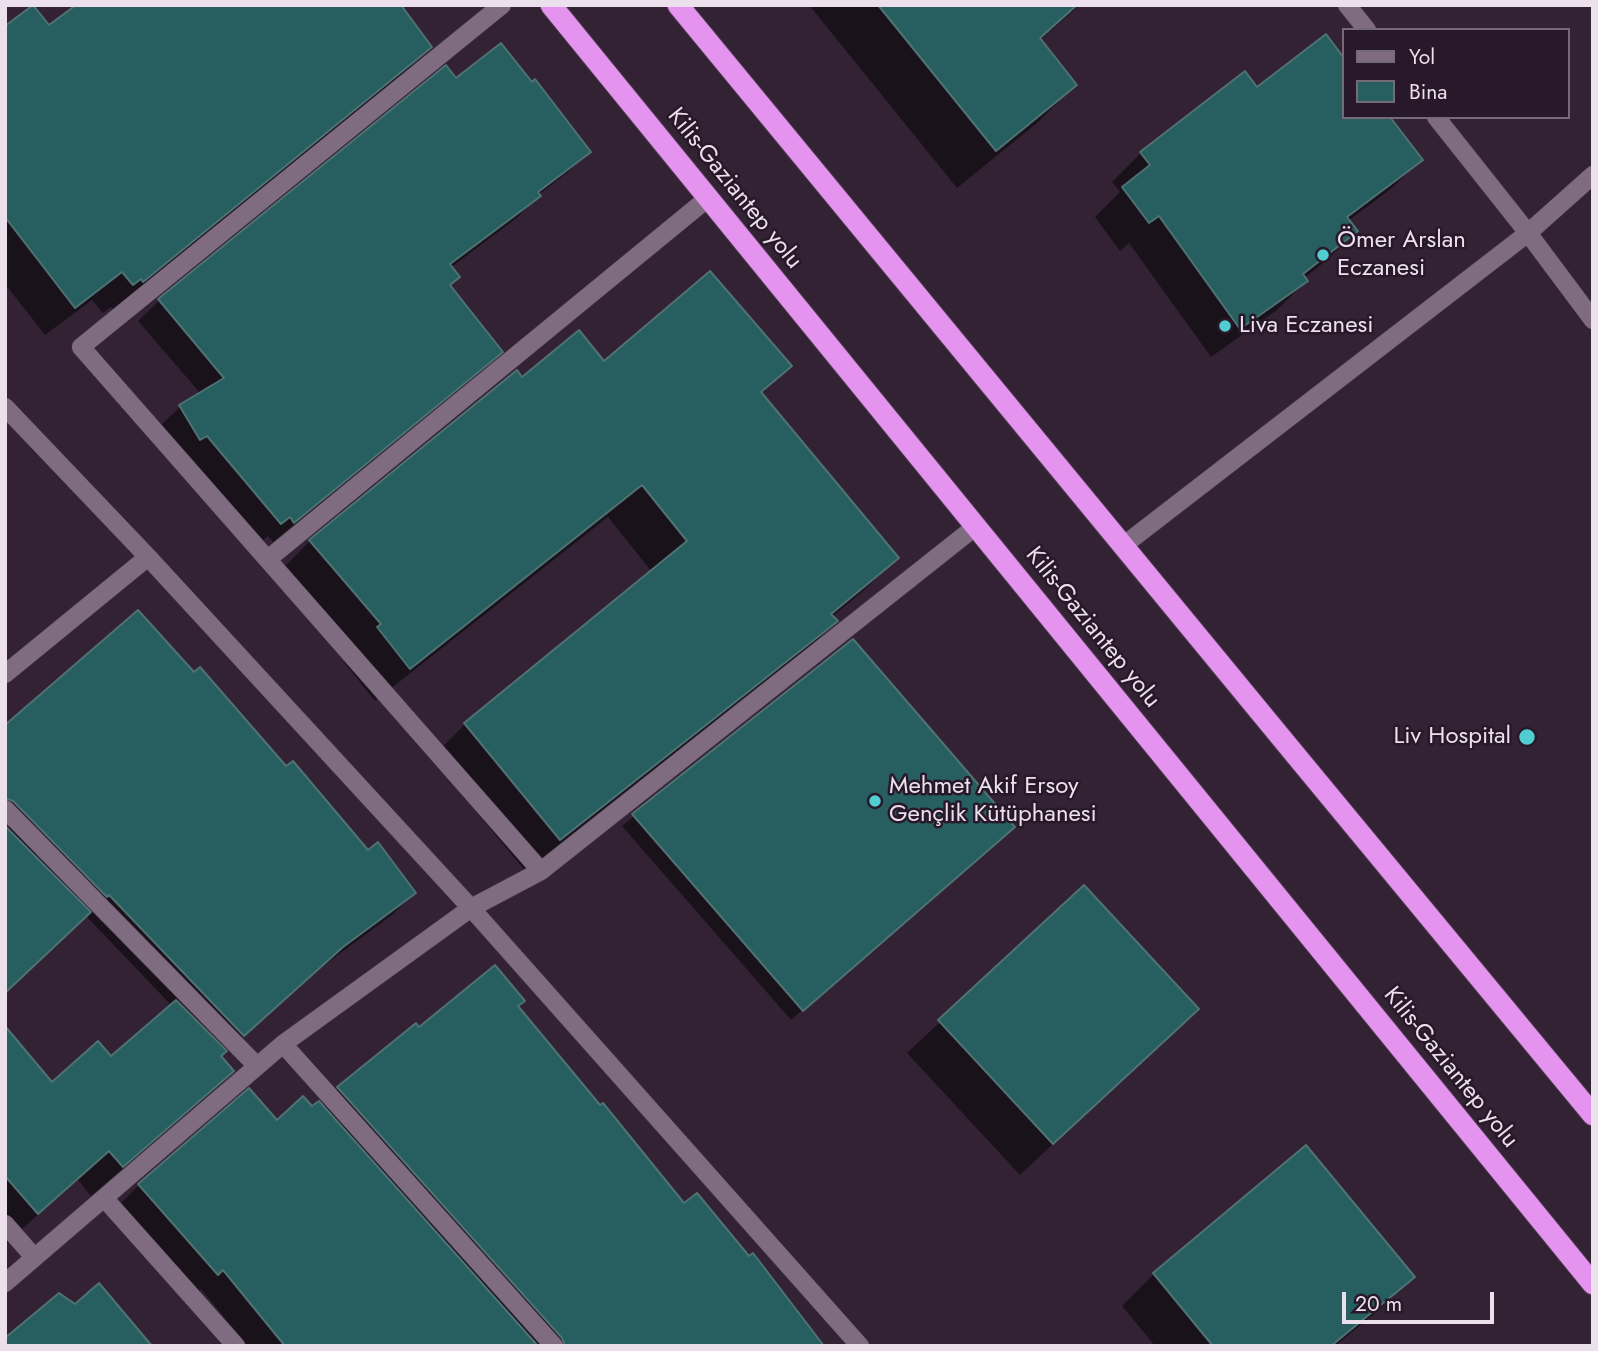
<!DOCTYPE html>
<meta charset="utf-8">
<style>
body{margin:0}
#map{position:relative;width:1598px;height:1351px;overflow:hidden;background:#322234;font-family:Jost,sans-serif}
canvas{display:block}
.frame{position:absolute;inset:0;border:7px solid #ebe0ec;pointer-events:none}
.legend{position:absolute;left:1342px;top:28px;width:228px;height:91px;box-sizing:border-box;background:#28192a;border:2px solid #766978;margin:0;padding:9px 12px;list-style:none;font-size:21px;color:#ebe0ec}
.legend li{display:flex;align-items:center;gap:14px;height:35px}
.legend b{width:35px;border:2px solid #766978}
.scale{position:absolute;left:1342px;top:1292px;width:152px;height:32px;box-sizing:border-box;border:4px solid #ebe0ec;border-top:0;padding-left:9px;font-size:21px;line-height:24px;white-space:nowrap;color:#ebe0ec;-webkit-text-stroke:5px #28192a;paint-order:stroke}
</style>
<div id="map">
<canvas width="1598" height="1351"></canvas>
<div class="frame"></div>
<ul class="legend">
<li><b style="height:9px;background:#7f6c81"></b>Yol</li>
<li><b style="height:19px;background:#275e60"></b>Bina</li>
</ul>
<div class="scale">20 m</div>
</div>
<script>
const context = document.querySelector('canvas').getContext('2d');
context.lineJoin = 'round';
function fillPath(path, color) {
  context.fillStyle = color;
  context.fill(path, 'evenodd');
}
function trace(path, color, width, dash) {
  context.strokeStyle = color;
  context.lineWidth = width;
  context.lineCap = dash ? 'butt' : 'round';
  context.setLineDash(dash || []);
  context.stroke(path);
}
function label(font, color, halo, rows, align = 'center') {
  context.font = font + ' Jost,sans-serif';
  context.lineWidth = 5;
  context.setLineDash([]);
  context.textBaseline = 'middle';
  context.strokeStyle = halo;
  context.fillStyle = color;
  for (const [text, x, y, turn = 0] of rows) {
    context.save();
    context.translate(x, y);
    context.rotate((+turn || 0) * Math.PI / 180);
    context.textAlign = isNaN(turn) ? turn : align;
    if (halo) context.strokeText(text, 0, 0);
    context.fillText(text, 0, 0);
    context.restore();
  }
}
fillPath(new Path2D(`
 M809 5H1080L1039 41 1075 85 1037 123 957 188Z
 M5 28H49L430 47 401 76 113 310 111 307 103 313 92 300 45 335 5 284Z
 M1325 36 1344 60V117L1420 160 1392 188 1348 221 1356 231 1327 260 1304 278 1306 281 1277 310 1211 357 1129 243 1120 251 1095 217 1120 192 1112 182 1141 153 1244 73 1256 89Z
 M446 68 455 81 588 152 568 172 538 195 518 217 450 268 449 286 500 352 480 372 273 542 268 536 260 543 159 427 180 407 201 394 138 321 159 301Z
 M604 363 789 366 761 394 897 558 863 591 832 617 835 621 802 655 526 872 432 758 465 724 652 572 608 517 375 701 344 662 348 658 277 574 310 541 522 379Z
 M852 641 1002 837 791 1020 622 826Z
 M194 674 368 852 414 893 392 915 319 969 220 1057 232 1071 201 1101 91 1196 78 1180 6 1243 5 1029 51 1084 111 1058 172 1006 86 916 5 993V831L13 825 5 817V728Z
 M1084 887 1197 1009 1020 1175 907 1053Z
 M516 1007 684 1206 822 1346H248L201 1289 196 1294 119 1205 139 1185 277 1123 321 1105 338 1088 415 1026 418 1029Z
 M1154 1274 1412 1277 1380 1309 1335 1346H1155L1122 1306Z`), '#0007');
const building = new Path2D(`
 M33 5 49 25 76 5H401L432 47 143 282 141 279 133 285 122 272 75 308 5 217V26Z
 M878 5H1077L1040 38 1077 85 996 151Z
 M1326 34 1344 58V117H1390L1423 160 1347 217 1358 231 1303 274 1308 281 1240 329 1159 216 1149 223 1122 187 1150 165 1140 152 1245 71 1257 87Z
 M501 43 532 82 535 79 591 152 538 192 541 196 450 264 460 277 450 285 503 352 294 523 290 517 281 524 207 436 200 440 179 405 224 378 158 299 446 65 456 78Z
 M710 271 792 366 761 392 899 558 831 614 838 621 560 840 464 723 687 541 642 485 410 669 377 627 381 624 309 540 517 370 522 377 579 330 604 361Z
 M138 610 194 672 200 667 286 766 293 761 368 850 378 842 416 893 343 947 244 1036 109 895 107 897 13 801 5 798V725Z
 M853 639 1015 827 803 1011 632 814Z
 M5 826 91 912 5 993Z
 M1084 885 1199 1009 1053 1144 938 1020Z
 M495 965 525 1001 518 1006 600 1105 603 1103 684 1203 697 1193 749 1256 753 1253 824 1346H565L562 1338 337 1087 416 1023 419 1027Z
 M176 1000 227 1051 221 1056 234 1071 123 1167 109 1151 38 1214 5 1176V1026L52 1082 98 1041 111 1056Z
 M249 1088 277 1120 303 1096 312 1106 319 1101 538 1346H285L223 1270 218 1275 138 1184Z
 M1306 1145 1415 1277 1331 1346H1213L1153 1273Z
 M99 1283 152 1346H5V1338L59 1293 75 1304Z`);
fillPath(building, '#275e60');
trace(building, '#4f7273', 2);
const minor = new Path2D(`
 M502 5 81 347 541 871
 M1347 5 1367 30
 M1436 117 1528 233 1593 320
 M5 407 148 557 471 908 860 1346
 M1124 545 1528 233 1593 175
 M268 559 708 198
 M5 674 148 557
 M5 809 257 1066
 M283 1044 554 1346
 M105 1199 236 1346
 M5 1224 34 1257
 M5 1283 283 1044 471 908 541 871 975 527`);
const highway = new Path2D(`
 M551 5 1593 1284
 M678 5C981 377 1288 745 1593 1115`);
trace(minor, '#4c3e4e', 19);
trace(highway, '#4c3e4e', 23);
trace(minor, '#7f6c81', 18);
trace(highway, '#e493ef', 21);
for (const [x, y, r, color] of [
 [1323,255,7,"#51ccd1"],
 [1225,326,7,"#51ccd1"],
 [1527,737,9,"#51ccd1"],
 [875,801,7,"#51ccd1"]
]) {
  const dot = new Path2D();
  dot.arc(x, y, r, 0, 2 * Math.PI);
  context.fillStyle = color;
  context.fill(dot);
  trace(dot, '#28192a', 2.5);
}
label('24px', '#ebe0ec', '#28192a', [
 ["Kilis-Gaziantep yolu",734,189,51],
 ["Kilis-Gaziantep yolu",1092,628,51],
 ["Kilis-Gaziantep yolu",1450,1068,51]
]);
label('24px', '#ebe0ec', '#28192a', [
 ["Ömer Arslan",1337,241],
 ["Eczanesi",1337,269],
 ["Liva Eczanesi",1239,326],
 ["Liv Hospital",1511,737,"right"],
 ["Mehmet Akif Ersoy",889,787],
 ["Gençlik Kütüphanesi",889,815]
], 'left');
</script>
